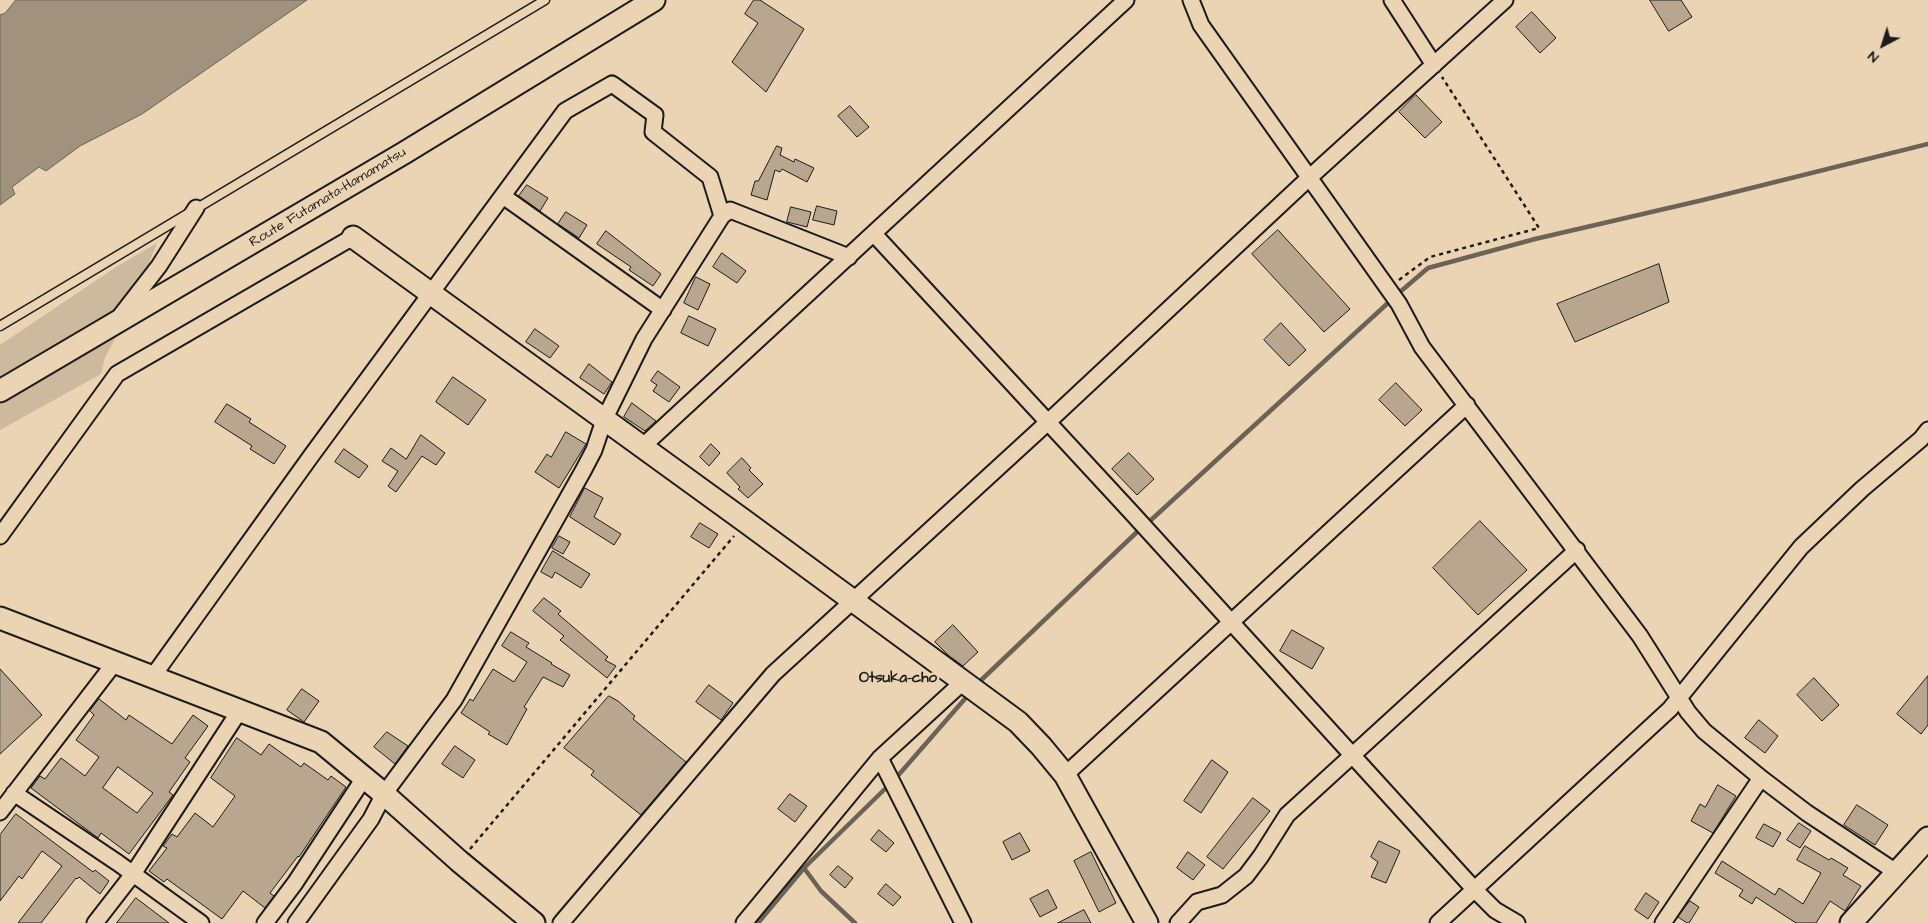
<!DOCTYPE html>
<style>
body{margin:0}
#map{position:relative;width:1928px;height:923px;overflow:hidden;background:#ebd4b3;font-family:"Architects Daughter",sans-serif}
canvas{display:block}
.north{position:absolute;left:1858px;top:20px;width:50px;height:50px;-webkit-text-stroke:4px #ebd4b3;paint-order:stroke;rotate:220deg;font-size:14px;font-weight:700;line-height:20px;text-align:center;color:#1c1c1c}
.north::after{content:'';display:block;margin:auto;width:18px;height:22px;background:#1c1c1c;clip-path:polygon(50% 0,100% 100%,50% 72%,0 100%)}
</style>
<div id="map">
<canvas width="1928" height="923"></canvas>
<div class="north">N</div>
</div>
<script>
const context = document.querySelector('canvas').getContext('2d');
context.lineJoin = 'round';
function fillPath(path, color) {
  context.fillStyle = color;
  context.fill(path, 'evenodd');
}
function trace(path, color, width, dash) {
  context.strokeStyle = color;
  context.lineWidth = width;
  context.lineCap = dash ? 'butt' : 'round';
  context.setLineDash(dash || []);
  context.stroke(path);
}
function label(font, color, halo, rows, align = 'center') {
  context.font = font + ' "Architects Daughter",sans-serif';
  context.lineWidth = 5;
  context.setLineDash([]);
  context.textBaseline = 'middle';
  context.strokeStyle = halo;
  context.fillStyle = color;
  for (const [text, x, y, turn = 0] of rows) {
    context.save();
    context.translate(x, y);
    context.rotate((+turn || 0) * Math.PI / 180);
    context.textAlign = isNaN(turn) ? turn : align;
    if (halo) context.strokeText(text, 0, 0);
    context.fillText(text, 0, 0);
    context.restore();
  }
}
fillPath(new Path2D(`
 M157 243 127 317 105 357 101 374 0 430V345L116 267Z`), '#cdb99d');
const water = new Path2D(`
 M16 0H307L142 114 80 146 46 171 39 167 12 187 15 194 0 205V15L5 13Z`);
fillPath(water, '#a1927e');
trace(water, '#6c6357', 1);
trace(new Path2D(`
 M1400 292 1428 268 1535 239 1703 200 1928 144
 M1151 520 1388 303
 M976 685 1137 532
 M895 779 970 693
 M804 868 821 891 855 923
 M758 923 804 868 889 785`), '#6c6357', 4.5);
const building = new Path2D(`
 M754 0H760L804 29 766 92 732 62 758 23 745 14Z
 M1650 0H1681L1692 17 1669 31Z
 M1532 12 1556 38 1540 53 1516 27Z
 M1416 95 1442 122 1425 138 1399 112Z
 M850 106 869 127 857 137 838 116Z
 M777 146 782 148 780 155 794 162 795 159 814 168 807 182 782 169 780 172 775 170 767 200 751 195 755 181H758Z
 M527 185 548 198 540 211 519 196Z
 M817 206 837 211 834 225 813 220Z
 M791 207 811 212 807 227 787 222Z
 M566 212 587 225 579 238 558 224Z
 M1278 230 1350 309 1324 332 1252 254Z
 M606 231 661 274 653 286 629 270 631 267 597 244Z
 M722 253 746 271 737 283 713 267Z
 M1659 264 1669 302 1575 342 1557 304Z
 M696 277 710 284 698 310 684 303Z
 M689 316 716 329 708 346 681 333Z
 M1281 323 1306 350 1289 366 1264 340Z
 M535 329 559 346 550 358 526 342Z
 M589 364 612 382 604 394 580 378Z
 M658 371 680 387 669 402 653 391 657 385 651 381Z
 M453 377 486 400 468 425 436 402Z
 M1396 383 1422 410 1405 426 1379 400Z
 M632 403 656 421 645 431 624 417Z
 M227 404 251 419 249 422 286 446 274 464 250 449 252 446 215 422Z
 M566 432 586 444 559 488 535 472 547 454 551 457Z
 M421 435 445 453 436 465 422 456 396 492 388 486 398 471 382 461 391 448 406 459Z
 M711 444 720 453 709 466 700 457Z
 M344 449 368 466 359 478 335 462Z
 M1129 453 1154 479 1137 495 1112 469Z
 M742 458 751 468 749 470 763 484 748 498 738 489 740 487 727 473Z
 M585 488 603 498 594 517 621 534 614 545 570 517Z
 M1480 521 1527 570 1478 615 1433 568Z
 M700 523 718 534 709 548 691 537Z
 M559 536 570 542 563 554 552 548Z
 M553 551 590 574 581 588 555 572 552 578 541 572Z
 M544 598 561 611 558 614 608 657 605 660 616 666 607 678 560 640 564 636 533 611Z
 M953 625 978 652 963 666 948 655 935 642Z
 M1292 630 1324 648 1312 669 1280 651Z
 M511 632 529 643 526 647 552 663 551 664 570 675 563 687 543 677 524 707 527 709 507 745 488 734 490 732 461 713 470 699 473 701 493 669 514 682 527 662 502 646Z
 M0 669 42 715 0 754Z
 M1928 676V725L1921 734 1897 714Z
 M1814 678 1839 705 1822 721 1797 695Z
 M709 685 733 703 721 720 696 702Z
 M302 689 319 701 304 722 287 710Z
 M609 696 618 701 635 716 633 719 686 762 641 815 591 775 594 771 564 748Z
 M99 699 126 720 129 715 172 744 193 715 208 726 185 758 190 762 169 792 173 795 129 854 101 833 98 838 31 788 40 776 45 779 61 758 85 776 99 757 76 740 94 715 90 711ZM118 767 153 793 137 813 103 788Z
 M1759 720 1778 736 1765 753 1745 738Z
 M387 732 408 746 395 764 374 747Z
 M237 738 261 755 269 744 301 767 304 763 328 780 331 776 346 787 299 857 298 856 270 893 274 896 265 908 243 891 222 919 167 879 164 882 149 871 167 848 163 846 172 834 177 837 195 813 213 827 235 796 211 778Z
 M455 746 475 760 463 778 442 764Z
 M1212 760 1228 772 1201 813 1184 801Z
 M1718 785 1736 796 1713 833 1691 821 1700 804 1705 807Z
 M790 794 807 806 795 822 778 809Z
 M1253 798 1270 811 1223 869 1207 857Z
 M1857 805 1888 825 1875 845 1844 825Z
 M16 814 93 872 95 870 109 881 100 894 79 877 77 879 76 878 41 923H18L62 866 42 851 22 879 19 876 0 901V835Z
 M1799 823 1811 831 1800 848 1787 840Z
 M1764 824 1781 833 1773 847 1756 838Z
 M879 830 894 843 886 852 871 840Z
 M1020 833 1030 851 1012 860 1003 842Z
 M1379 841 1400 851 1386 883 1371 877 1378 862 1371 857Z
 M1805 846 1829 860 1831 858 1848 868 1843 875 1861 886 1845 911 1830 901 1816 923H1796L1756 897 1752 904 1739 896 1743 890 1715 873 1722 861 1775 895 1779 888 1803 904 1821 873 1797 860Z
 M1091 852 1116 903 1099 912 1074 861Z
 M1188 852 1205 865 1193 880 1177 868Z
 M838 866 853 878 845 888 830 875Z
 M886 884 901 897 893 906 878 894Z
 M1048 890 1057 908 1040 917 1030 899Z
 M1646 893 1659 902 1648 919 1635 910Z
 M136 898 169 923H117Z
 M1690 901 1699 907 1689 923H1687L1678 917Z
 M1084 910 1091 923H1058Z`);
fillPath(building, '#b8a68e');
trace(building, '#1c1c1c', 1);
const lane = new Path2D(`
 M0 326 545 0`);
const street = new Path2D(`
 M1191 0 1201 25 1399 304 1422 347 1640 636 1688 712 1704 731 1761 778 1807 813 1896 872
 M1392 0 1434 65
 M503 196 663 310
 M874 234 1131 512 1475 890 1495 910 1517 923
 M121 315 159 266 196 208
 M642 447 1126 0
 M0 536 117 374 353 237
 M153 676 311 456 565 111 612 84 655 115 653 132 710 177 722 216
 M880 758 963 923
 M1065 775 1467 405
 M14 793 118 863 201 923
 M0 812 116 661
 M95 923 133 874 240 710
 M265 923 295 883 364 778
 M296 923 371 819 384 794 454 700 583 471 594 450 604 420 644 339 722 216 730 210 849 257
 M561 923 773 674 1048 422 1310 177 1505 0
 M744 923 880 758 964 681
 M1178 923 1197 902 1222 895 1246 876 1261 856 1287 815 1577 550
 M1438 923 1670 709 1801 547 1862 489 1921 439 1928 430
 M1663 923 1761 778`);
const secondary = new Path2D(`
 M353 237 746 522 1018 722 1041 746 1065 775 1147 923
 M0 391 404 153 654 0
 M0 618 321 742 384 794 459 861 534 923
 M1851 923 1928 838`);
trace(lane, '#1c1c1c', 11);
trace(street, '#1c1c1c', 19);
trace(secondary, '#1c1c1c', 25);
trace(new Path2D(`
 M1399 280 1430 257 1539 228 1442 77
 M470 849 734 536`), '#1c1c1c', 2.5, [4, 4]);
trace(lane, '#ebd4b3', 8);
trace(street, '#ebd4b3', 15);
trace(secondary, '#ebd4b3', 21);
label('14px', '#1c1c1c', '#ebd4b3', [
 ["Route Futamata-Hamamatsu",328,198,-31]
]);
label('bold 15px', '#1c1c1c', '#ebd4b3', [
 ["Otsuka-cho",898,679]
]);
</script>
